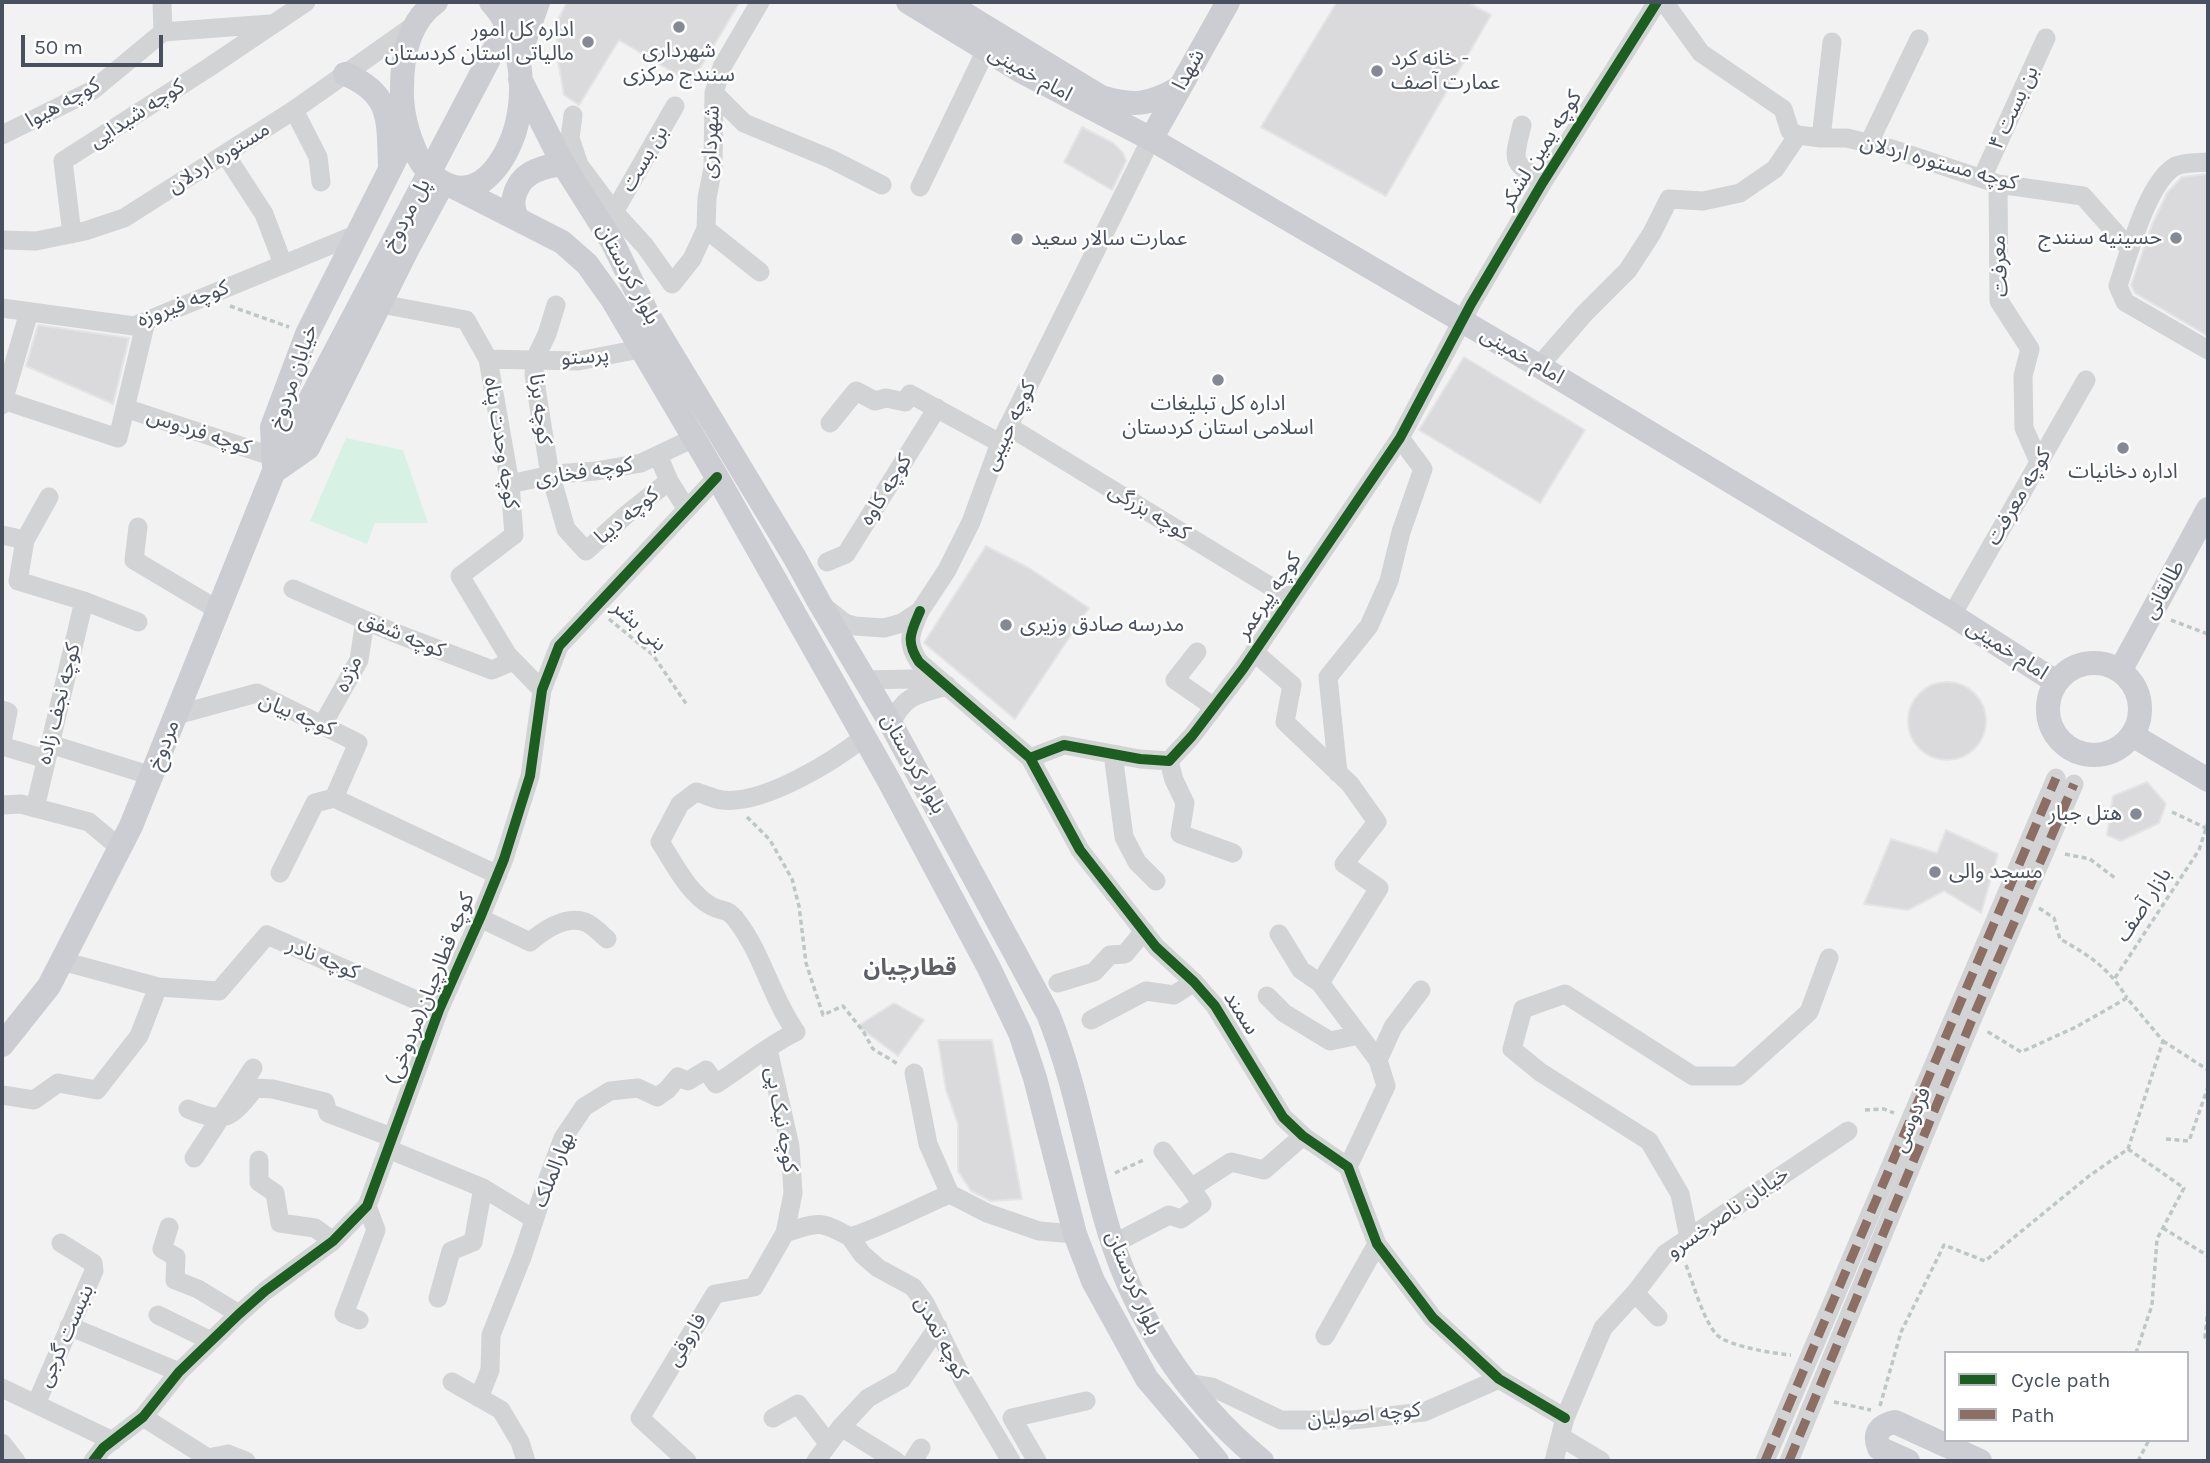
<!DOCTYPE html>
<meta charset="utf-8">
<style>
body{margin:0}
#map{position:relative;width:2210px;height:1463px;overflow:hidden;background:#f3f2f2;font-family:Karla,sans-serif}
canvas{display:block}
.frame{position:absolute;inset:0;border:4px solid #485160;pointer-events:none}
.legend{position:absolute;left:1944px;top:1351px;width:245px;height:91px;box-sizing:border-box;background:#fff;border:2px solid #b6b9bf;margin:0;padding:9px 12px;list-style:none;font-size:21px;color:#485160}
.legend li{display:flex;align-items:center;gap:14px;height:35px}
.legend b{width:35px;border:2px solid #b6b9bf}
.scale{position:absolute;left:21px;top:35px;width:142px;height:32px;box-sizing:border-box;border:4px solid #485160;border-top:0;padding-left:9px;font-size:21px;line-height:24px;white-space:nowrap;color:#485160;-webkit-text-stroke:5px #fff;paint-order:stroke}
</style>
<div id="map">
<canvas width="2210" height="1463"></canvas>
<div class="frame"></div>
<ul class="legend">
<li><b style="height:9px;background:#1b5e20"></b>Cycle path</li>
<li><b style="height:9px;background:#8d6e63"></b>Path</li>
</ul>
<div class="scale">50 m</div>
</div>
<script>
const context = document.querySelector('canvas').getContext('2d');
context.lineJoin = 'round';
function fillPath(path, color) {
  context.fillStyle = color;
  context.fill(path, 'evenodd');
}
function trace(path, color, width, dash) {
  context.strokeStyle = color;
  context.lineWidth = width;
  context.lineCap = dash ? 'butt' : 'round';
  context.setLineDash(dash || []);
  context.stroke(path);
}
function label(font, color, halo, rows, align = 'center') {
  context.font = font + ' Karla,"Noto Sans Arabic",sans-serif';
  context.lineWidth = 5;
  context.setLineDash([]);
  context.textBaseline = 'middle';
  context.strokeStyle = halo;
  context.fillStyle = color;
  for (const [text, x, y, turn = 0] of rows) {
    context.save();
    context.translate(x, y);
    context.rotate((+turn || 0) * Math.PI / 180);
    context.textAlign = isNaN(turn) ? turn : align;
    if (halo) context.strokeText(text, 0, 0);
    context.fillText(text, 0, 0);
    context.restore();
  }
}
fillPath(new Path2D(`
 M346 438 403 450 428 523H375L367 544 310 521Z`), '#d7f2e5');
const building = new Path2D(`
 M567 2H740L691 83 619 40 579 105 564 95 558 61 557 22Z
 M1337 2H1467L1491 15 1386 196 1261 127Z
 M1082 127 1113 143 1123 153 1126 161 1112 190 1064 162Z
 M2208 174V336L2135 293 2131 285 2152 225 2167 193 2182 177Z
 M38 325 129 338 113 404 26 366Z
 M1464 357 1585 430 1540 503 1419 430Z
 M986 546 1029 568 1089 608 1015 719 924 643Z
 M1908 721a39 39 0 1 1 78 0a39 39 0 1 1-78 0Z
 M2147 782 2166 804 2159 823 2121 841 2107 835 2113 796Z
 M1946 830 1998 854 1981 913 1944 891 1908 910 1864 904 1891 839 1937 853Z
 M894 1003 924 1020 898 1056 858 1026Z
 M938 1040H992L1022 1199 991 1201 971 1191 958 1171V1124L946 1090Z`);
fillPath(building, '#dadadd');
trace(building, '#e4e4e5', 2);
trace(new Path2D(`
 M230 306 289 327
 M609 619 653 655 687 705
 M2171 620 2208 634
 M2172 812 2208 829
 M747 817 770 840 792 879 799 906 806 963 823 1015 843 1006 863 1031 873 1049 898 1064
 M2065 854 2090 859 2115 878
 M2039 908 2054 918 2060 939C2090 956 2109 968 2127 998
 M2115 978 2199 850 2208 822
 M2163 1041 2208 1070
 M1865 1110 1884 1109 1894 1113
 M2166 1139 2189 1141 2208 1087
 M2128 1149 2184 1188 2157 1239 2152 1305 2136 1353
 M1115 1173 1146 1159
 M2163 1228 2208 1256
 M1686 1265C1694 1285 1703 1320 1717 1335 1728 1346 1775 1354 1791 1355
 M2208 1308 2205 1337 2208 1340
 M1834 1402 1871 1410
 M1880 1406 1901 1332 1944 1245 1985 1261 2089 1176 2128 1149 2163 1041 2127 998 2076 1027 2021 1052 1985 1030
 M2138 1461 2149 1440`), '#bcc8c6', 3.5, [5, 3.5]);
trace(new Path2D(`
 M1664 2 1701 53 1783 109 1790 131 1798 135 1821 138H1847L1892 149 1998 184 2083 196 2130 249
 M163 32 270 24
 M714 93 744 123 831 159 882 185
 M294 110 318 157 321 182
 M573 115 570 138 579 165 614 212 645 246 672 284 692 259 706 229 707 198 713 168 714 93 722 67 760 2
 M1522 125C1513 163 1510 160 1543 182
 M2 135 93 90 163 32 162 2
 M1821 138 1832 42
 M1869 143 1919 39
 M225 154 264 214 283 264
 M2208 162C2199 163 2185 162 2176 166 2148 180 2128 256 2118 286L2125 302 2208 350
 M1982 178 2046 38
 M1998 184 1999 301 2030 349 2023 376 2024 428 2039 462
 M920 187 986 50
 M614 212 675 106
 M706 229 760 272
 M72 234 63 161 208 68 306 2
 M2 240 36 241 85 231 124 218 294 110 416 24
 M381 304 466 320 488 359 510 484 514 535 460 576 507 654 542 690
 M556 305 547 334 535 359 534 375 549 469 566 529 586 551 626 515 669 481
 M2 308 134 326 355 235
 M488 359 578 361 640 349
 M1539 366 1585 313 1628 270 1652 233 1669 199 1703 201 1740 193 1775 169 1798 135
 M3 400 118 438 146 321
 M2 405 29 312
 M125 408 274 457
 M830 423 856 391 875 401 886 398 905 402 910 394 1000 443
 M1008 426 1291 599
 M658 455 669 481 686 508
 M510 484 555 474 596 471 641 463 694 438
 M138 527 134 560 218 610
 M2 535 25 540 18 581 84 601 138 622
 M25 540 49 497
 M827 562 846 554 937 408
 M293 589 395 633 492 670 513 661
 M827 609 845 623 855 626 884 628 902 623 920 611 947 570 971 522 1000 443 1151 139
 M920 611C911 632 905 641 919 662L1030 758 1080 850 1156 947 1194 982 1215 1006 1283 1117 1303 1136 1348 1167 1377 1244 1433 1318 1499 1379 1565 1418
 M1952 615 2086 380
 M1197 652 1175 680 1214 707
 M1254 652 1292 685 1285 722 1350 784 1377 822 1344 864 1379 888 1320 983 1378 1060
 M864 680 912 679 947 685
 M2 710 8 712 2 742
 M176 715 257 693 358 743 334 798
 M323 724 359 660 365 620
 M891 724C904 696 915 695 943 687
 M50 744 152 776
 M2 746 46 759
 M1113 754 1124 837 1137 862 1156 881
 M1030 758 1064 745 1140 759 1169 761 1192 736 1243 669 1400 438 1471 304 1543 182 1657 2
 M1169 761 1174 780 1185 803 1180 834 1233 853
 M1338 773 1328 677 1369 626 1389 581 1401 532 1423 469 1400 438
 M334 798 498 875
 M2 805 21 804 89 822 120 848
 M35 808 84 601
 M280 873 315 803 334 798
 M480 918 530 942C544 930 565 915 585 922 593 925 601 934 607 939
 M1279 934 1301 970 1320 983
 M62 961 158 987 219 991 267 935 439 1010
 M1058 983 1094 972 1110 955 1125 954 1144 931
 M1267 996 1284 1013 1330 1041 1359 1035
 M1091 1020 1146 991 1174 995 1194 982
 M914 1073 928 1144 950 1194 987 1213 1039 1231 1075 1234
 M2 1095 34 1100 58 1083 97 1090 139 1036 158 987
 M188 1109C226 1125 231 1118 255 1088L273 1089 325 1102 328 1113 391 1137
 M388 1149 483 1188 534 1219
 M1163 1151 1191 1188
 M194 1158 253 1068
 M259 1160V1182L275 1193 280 1223 315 1228 333 1241
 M1348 1167 1386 1086 1378 1060 1393 1027 1421 990
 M169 1227 162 1249 176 1257 175 1280 198 1289 239 1314
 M785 1233C818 1222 819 1220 850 1237 885 1226 916 1208 950 1194
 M850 1237 862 1254 878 1268 913 1287 925 1303 963 1380 1011 1461
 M1689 1238 1680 1194 1649 1141 1540 1072 1512 1049 1523 1009 1565 994 1693 1076H1738L1809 1012 1829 958
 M1115 1243 1169 1215 1181 1219 1202 1204 1191 1188 1231 1162 1264 1170 1303 1136
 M1635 1293 1658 1317
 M438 1298 451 1251 473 1242 483 1188
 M158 1315 211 1341
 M359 1320 344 1314 376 1230 367 1206
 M69 1326 179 1372
 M1325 1336 1377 1244
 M452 1382 501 1410 520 1442 526 1461
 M1188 1383 1212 1387 1281 1420H1352L1424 1412 1499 1379
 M2 1388 113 1441
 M479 1398 490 1370 491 1335 522 1257 547 1181 563 1138 584 1107 610 1091 638 1088 657 1097 667 1090 678 1077 688 1081 706 1070 716 1084C743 1067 768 1045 796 1032 771 997 763 955 737 921 727 907 724 913 711 906 688 893 674 863 660 842L680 804 696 792C704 794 714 799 722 800 763 805 833 762 864 737
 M36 1404 94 1271 93 1263 61 1243
 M143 1417 208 1458 228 1454 246 1461
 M773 1418 798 1404 828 1443
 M841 1427 896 1461
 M1561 1437 1601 1461
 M2 1443 16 1461
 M93 1461 103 1448 143 1417 179 1372 239 1314 265 1291 333 1241 367 1206 439 1010 480 918 504 859 530 776 542 690 559 646 717 477
 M687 1461 640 1418 715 1294 754 1287 785 1233 793 1193 790 1146 768 1049
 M816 1461 841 1427 868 1398 902 1379 938 1327
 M913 1461 921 1448
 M1037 1461 1012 1418 1086 1401
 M1554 1461 1565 1418 1603 1328 1635 1293 1665 1254 1848 1131
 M1765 1461 2056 778
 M1789 1461 1971 1022 2074 784`), '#d1d3d5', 19);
trace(new Path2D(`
 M436 2C409 21 402 56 402 88 401 112 407 133 417 155 424 169 432 177 446 184 485 203 513 148 518 118 522 100 522 76 518 59 514 38 505 17 491 2
 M908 2 1019 70 1151 139 1539 366 1952 615 2056 682
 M945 2 1101 97C1133 107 1149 105 1179 88
 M518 59 538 2
 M345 74C393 94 388 121 390 167
 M520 79 563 164 613 243 648 315 795 558 819 602 891 724 1048 1014C1074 1078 1086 1148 1104 1214 1130 1311 1185 1398 1262 1461
 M1151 139 1228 2
 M454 187 562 242 587 264 612 299 717 477 888 779 989 968 1020 1033 1035 1078 1075 1234 1093 1281 1147 1379 1217 1461
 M518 219C507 202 517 179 535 171 544 167 554 165 563 164
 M274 467 272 427 307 334 408 134
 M278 469 308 448 408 248 443 183
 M2048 709a46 46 0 1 1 92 0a46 46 0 1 1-92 0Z
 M2120 671 2208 509
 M2132 735 2208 780
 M2 1045 49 986 131 826 274 471 295 428
 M1908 1461 1879 1448C1873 1433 1880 1425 1895 1422L1980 1461`), '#cbcdd3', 24);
trace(new Path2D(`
 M295 428 519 2`), '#cbcdd3', 24);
trace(new Path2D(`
 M1765 1461 2056 778
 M1789 1461 1971 1022 2074 784`), '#8d6e63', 9, [18, 9]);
trace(new Path2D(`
 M920 611C911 632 905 641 919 662L1030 758 1080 850 1156 947 1194 982 1215 1006 1283 1117 1303 1136 1348 1167 1377 1244 1433 1318 1499 1379 1565 1418
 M1030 758 1064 745 1140 759 1169 761 1192 736 1243 669 1400 438 1471 304 1543 182 1657 2
 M93 1461 103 1448 143 1417 179 1372 239 1314 265 1291 333 1241 367 1206 439 1010 480 918 504 859 530 776 542 690 559 646 717 477`), '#1b5e20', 10);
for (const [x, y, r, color] of [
 [679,27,7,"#848993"],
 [588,42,7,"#848993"],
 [1377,71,7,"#848993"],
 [2176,238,7,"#848993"],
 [1017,239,7,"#848993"],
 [1218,380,7,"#848993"],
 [2123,448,7,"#848993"],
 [1006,625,7,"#848993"],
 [2136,814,7,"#848993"],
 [1935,872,7,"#848993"]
]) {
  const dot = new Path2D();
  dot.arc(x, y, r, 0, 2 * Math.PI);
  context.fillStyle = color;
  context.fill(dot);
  trace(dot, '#fff', 2.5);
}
label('21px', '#485160', '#fff', [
 ["اداره کل امور",574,30,"right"],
 ["مالیاتی استان کردستان",574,54,"right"],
 ["شهرداری",679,51,"center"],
 ["سنندج مرکزی",679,75,"center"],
 ["خانه کرد -",1391,59],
 ["عمارت آصف",1391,83],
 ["حسینیه سنندج",2162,238,"right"],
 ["عمارت سالار سعید",1031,239],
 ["اداره کل تبلیغات",1218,404,"center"],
 ["اسلامی استان کردستان",1218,428,"center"],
 ["اداره دخانیات",2123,472,"center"],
 ["مدرسه صادق وزیری",1020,625],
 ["هتل جبار",2122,814,"right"],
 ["مسجد والی",1949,872]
], 'left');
label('21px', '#485160', '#fff', [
 ["شهدا",1189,70,-61],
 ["امام خمینی",1030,74,29],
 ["کوچه هیوا",63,103,-29],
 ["بن بست ۴",2014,108,-65],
 ["کوچه شیدایی",137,114,-33],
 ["شهرداری",711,142,-87],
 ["کوچه یمین لشکر",1541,150,-58],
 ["مستوره اردلان",219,158,-32],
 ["بن بست",645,159,-60],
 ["کوچه مستوره اردلان",1939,163,15],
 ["پل مردوخ",407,215,-62],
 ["معرفت",2000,266,-93],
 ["بلوار کردستان",628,274,62],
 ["کوچه فیروزه",183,304,-21],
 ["امام خمینی",1522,356,30],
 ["پرستو",585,357,-5],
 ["خیابان مردوخ",294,377,-71],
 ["کوچه برنا",540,409,83],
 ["کوچه حبیبی",1010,426,-65],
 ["کوچه فردوس",199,432,18],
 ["کوچه وحدت پناه",501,443,81],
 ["کوچه فخاری",584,472,-9],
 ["کوچه کاوه",886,490,-58],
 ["کوچه معرفت",2019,497,-60],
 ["کوچه بزرگی",1149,512,31],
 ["کوچه دیبا",627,516,-40],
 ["طالقانی",2164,590,-61],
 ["کوچه پیرعمر",1269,596,-56],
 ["بنی بشر",639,626,42],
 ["کوچه شفق",402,635,22],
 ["امام خمینی",2007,650,33],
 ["مژده",349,674,-65],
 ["کوچه نجف زاده",59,704,-76],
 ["کوچه بیان",297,715,23],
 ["مردوخ",164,745,-68],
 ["بلوار کردستان",913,764,61],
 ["بازار آصف",2144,905,-57],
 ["کوچه نادر",323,959,23],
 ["کوچه قطارچیان(مردوخی)",430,989,-68],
 ["سمند",1241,1013,57],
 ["کوچه نیک پی",781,1120,80],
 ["فردوسی",1912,1120,-67],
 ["بهارالملک",554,1170,-68],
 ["خیابان ناصرخسرو",1728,1213,-35],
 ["بلوار کردستان",1133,1283,67],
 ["بنبست گرجی",66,1336,-66],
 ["کوچه تمدن",941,1338,62],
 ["فاروقی",687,1340,-59],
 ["کوچه اصولیان",1364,1415,-5]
]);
label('bold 23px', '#5d6067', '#fff', [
 ["قطارچیان",910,968]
]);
</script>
